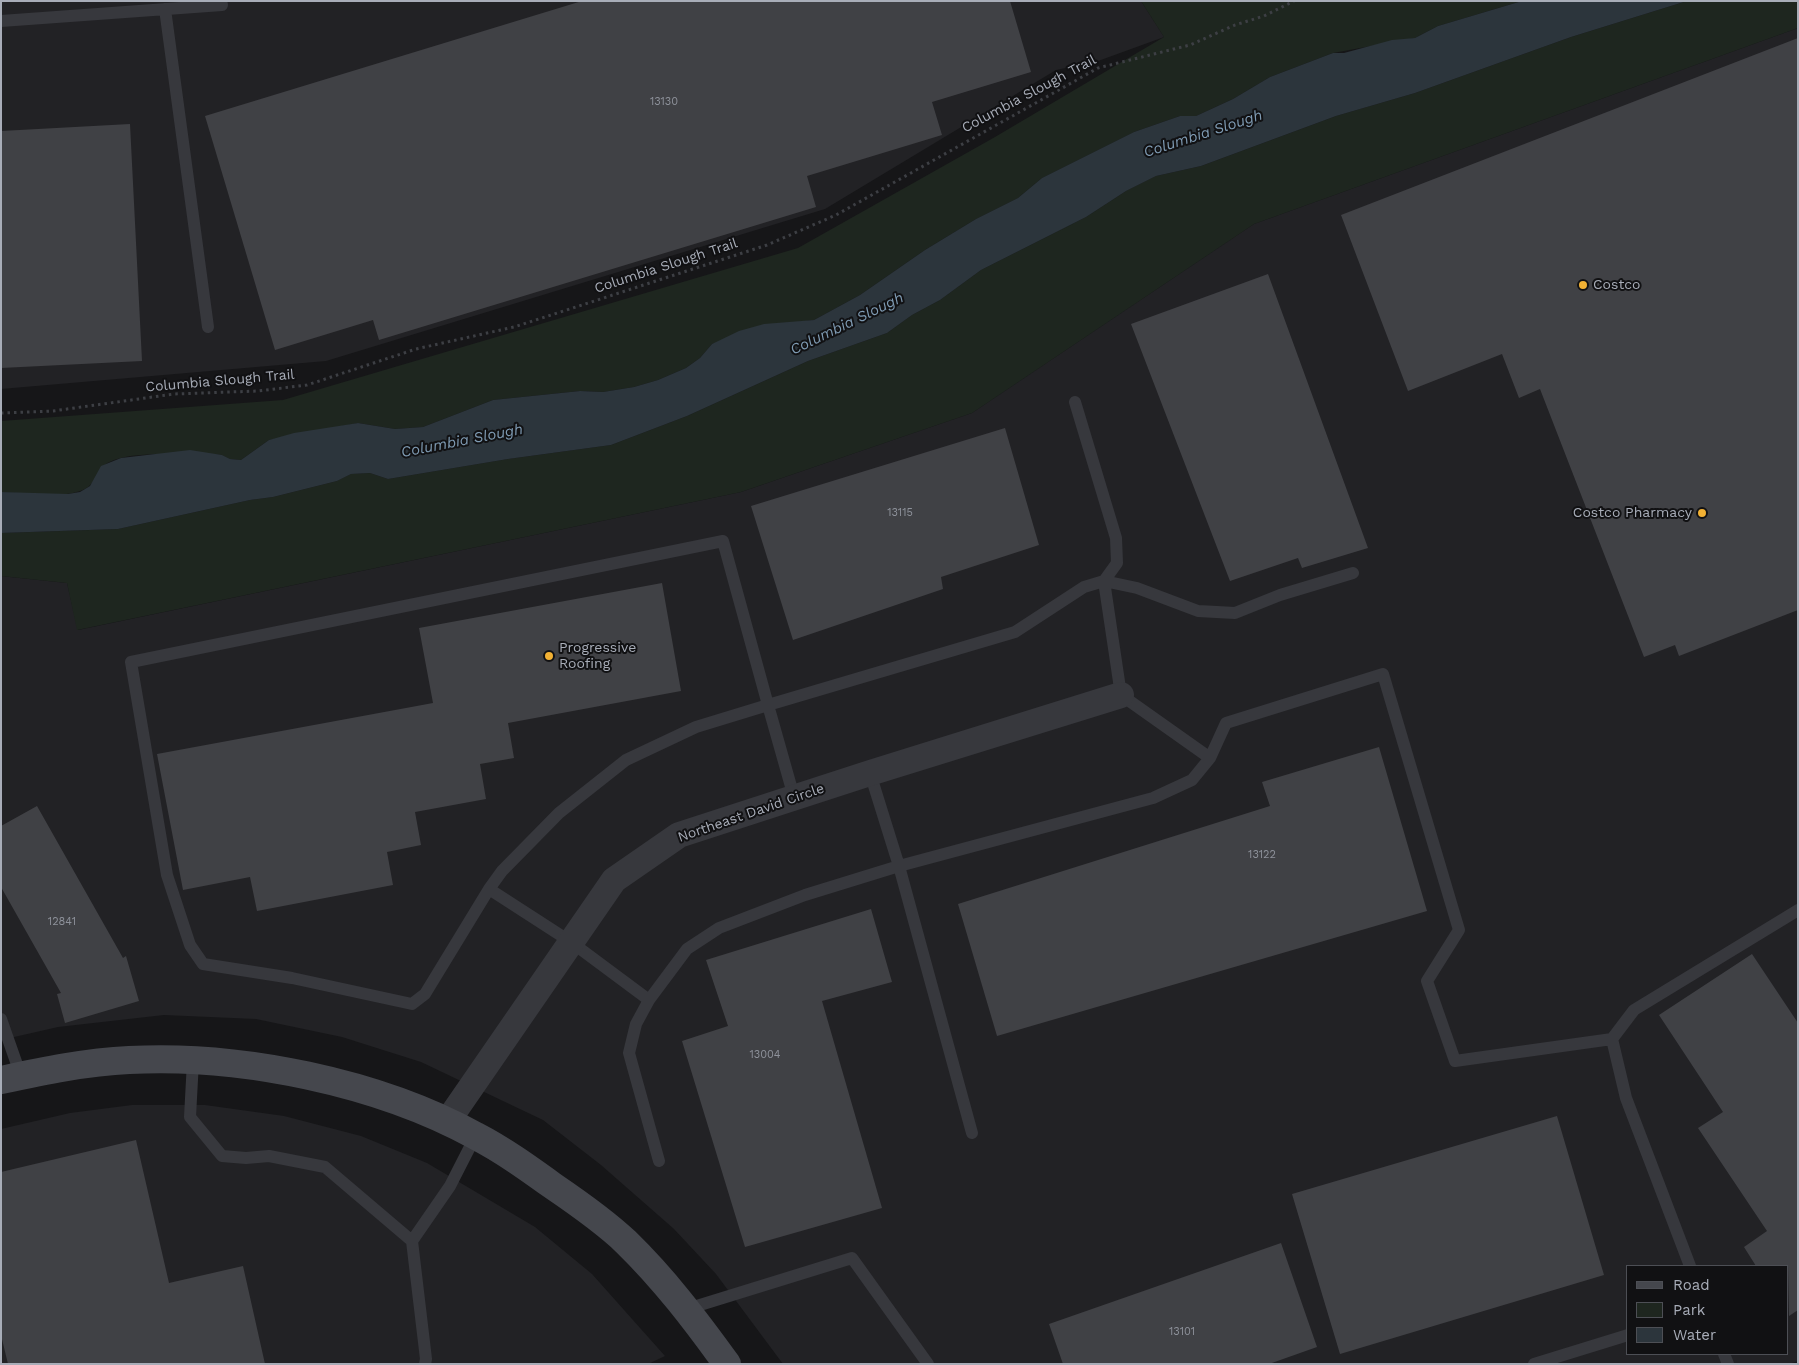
<!DOCTYPE html>
<style>
body{margin:0}
#map{position:relative;width:1799px;height:1365px;overflow:hidden;background:#161618;font-family:"Work Sans",sans-serif}
canvas{display:block}
.frame{position:absolute;inset:0;border:2px solid #a8adb8;pointer-events:none}
.legend{position:absolute;left:1626px;top:1265px;width:162px;height:90px;box-sizing:border-box;background:#111113;border:1px solid #4d4f55;margin:0;padding:6px 9px;list-style:none;font-size:15px;color:#a8adb8}
.legend li{display:flex;align-items:center;gap:10px;height:25px}
.legend b{width:25px;border:1px solid #4d4f55}
</style>
<div id="map">
<canvas width="1799" height="1365"></canvas>
<div class="frame"></div>
<ul class="legend">
<li><b style="height:6px;background:#45474d"></b>Road</li>
<li><b style="height:14px;background:#1e261f"></b>Park</li>
<li><b style="height:14px;background:#2c353c"></b>Water</li>
</ul>
</div>
<script>
const context = document.querySelector('canvas').getContext('2d');
context.lineJoin = 'round';
function fillPath(path, color) {
  context.fillStyle = color;
  context.fill(path, 'evenodd');
}
function trace(path, color, width, dash) {
  context.strokeStyle = color;
  context.lineWidth = width;
  context.lineCap = dash ? 'butt' : 'round';
  context.setLineDash(dash || []);
  context.stroke(path);
}
function label(font, color, halo, rows, align = 'center') {
  context.font = font + ' "Work Sans",sans-serif';
  context.lineWidth = 4;
  context.setLineDash([]);
  context.textBaseline = 'middle';
  context.strokeStyle = halo;
  context.fillStyle = color;
  for (const [text, x, y, turn = 0] of rows) {
    context.save();
    context.translate(x, y);
    context.rotate((+turn || 0) * Math.PI / 180);
    context.textAlign = isNaN(turn) ? turn : align;
    if (halo) context.strokeText(text, 0, 0);
    context.fillText(text, 0, 0);
    context.restore();
  }
}
fillPath(new Path2D(`
 M1 1H1141L1164 37 1098 61 1056 70 825 209 326 361 1 389Z
 M1798 28V1361L1789 1364H783L716 1274 674 1229 601 1165 543 1120 421 1062 342 1037 256 1019 164 1015 58 1027 1 1040V576L67 583 78 630 741 492 972 413 1254 224ZM1628 1266H1788V1354H1628Z
 M132 1105H205L284 1116 361 1136 427 1163 535 1227 592 1274 665 1356 648 1364H1V1129L70 1113Z`), '#222225');
fillPath(new Path2D(`
 M1141 1H1522L1438 26 1415 38 1333 53 1270 77 1233 99 1196 116H1180L1134 132 1042 178 1018 198 976 219 925 250 860 295 814 320 791 323 712 344 700 358 686 368 658 380 634 387 603 392 580 391 493 400 423 427 395 429 358 423 269 440 241 460 230 459 222 455 209 454C182 455 146 452 121 458 93 465 104 474 88 487 71 500 23 493 1 492V421L283 400 798 248 995 137 1164 37Z
 M1687 1H1798V28L1254 224 972 413 741 492 77 630 67 583 1 576V533L118 529 250 500 273 497 337 481 351 474 370 473 388 479 508 459 611 445 687 416 808 361 887 333 912 315 940 300 981 270 1086 217 1126 191 1156 176 1201 166 1336 116 1415 93 1571 37Z`), '#1e261f');
fillPath(new Path2D(`
 M1522 1H1687L1571 37 1415 93 1336 116 1201 166 1156 176 1126 191 1086 217 981 270 940 300 912 315 887 333 808 361 687 416 611 445 508 459 388 479 370 473 351 474 337 481 273 497 250 500 118 529 1 533V492L68 494 80 492 90 486 101 466 121 458 190 450 222 455 230 459 241 460 269 440 294 433 358 423 395 429 423 427 493 400 580 391 603 392 634 387 658 380 686 368 700 358 712 344 739 331 764 324 814 320 860 295 925 250 976 219 1018 198 1042 178 1134 132 1180 116H1196L1233 99 1270 77 1333 53H1344L1392 40 1415 38 1438 26Z`), '#2c353c');
fillPath(new Path2D(`
 M582 1H1010L1031 72 932 102 942 135 807 176 816 207 379 340 373 320 275 350 205 116Z
 M1798 38V610L1679 656 1675 645 1644 657 1540 389 1519 398 1502 354 1408 391 1341 215Z
 M130 124 142 361 1 368V131Z
 M1268 274 1368 548 1302 568 1298 558 1230 581 1131 324Z
 M1005 428 1039 545 941 577 943 589 793 640 751 506Z
 M662 583 681 691 508 723 514 758 480 764 486 799 415 812 421 845 387 852 393 885 257 911 250 877 183 890 157 754 433 703 419 628Z
 M1379 747 1427 911 997 1036 958 904 1270 806 1262 782Z
 M37 806 123 958 126 956 139 1001 65 1023 57 994 61 993 1 887V826Z
 M871 909 892 982 822 1001 882 1208 745 1247 682 1041 728 1026 706 960Z
 M1752 954 1798 1023V1310L1789 1316 1788 1266H1756L1744 1247 1767 1231 1698 1128 1723 1112 1659 1015Z
 M1557 1116 1604 1275 1340 1354 1292 1194Z
 M136 1140 169 1283 243 1266 265 1364H8L1 1335V1172Z
 M1281 1243 1317 1347 1269 1364H1063L1049 1324Z`), '#404145');
trace(new Path2D(`
 M1 413 53 411 174 394 258 391 307 385 416 349 514 327 767 245 836 215 1098 68 1190 45 1235 25 1264 16 1294 1`), '#3d3f44', 3, [2.5, 4]);
trace(new Path2D(`
 M165 9 208 327
 M1 21 222 5 221 1
 M1075 402 1116 538 1117 563 1104 581 1137 588 1198 611 1235 613 1280 595 1353 573
 M870 773 899 866 972 1133
 M489 889 425 994 412 1004 292 978 203 964 190 945 167 875 131 662 723 541 768 705 1015 632 1084 587 1104 581 1121 695 1210 758
 M649 1000 687 949 719 928 805 895 899 866 1153 798 1192 780 1210 758 1226 723 1383 674 1459 930 1427 981 1455 1061 1612 1039
 M1 1019 21 1076
 M193 1061 190 1117 222 1156 246 1158 269 1156 325 1167 412 1241
 M659 1161 629 1053 636 1024 649 1000 571 942 489 889 502 871 559 813 626 760 696 727 768 705 794 797
 M1690 1266 1626 1098 1612 1039 1634 1010 1798 910
 M687 1309 852 1258 928 1364
 M1724 1354 1728 1364
 M425 1364 426 1359 412 1241 450 1186 476 1135
 M1534 1364 1628 1335`), '#37383d', 12);
trace(new Path2D(`
 M447 1122 614 880 679 835 870 773 1121 695`), '#37383d', 26);
trace(new Path2D(`
 M1 1080C43 1071 86 1062 129 1060 240 1054 378 1082 476 1136 503 1150 528 1168 553 1186 578 1203 604 1221 626 1242 664 1279 696 1321 727 1364`), '#45474d', 28);
for (const [x, y, r, color] of [
 [1583,285,5,"#f2b134"],
 [1702,513,5,"#f2b134"],
 [549,656,5,"#f2b134"]
]) {
  const dot = new Path2D();
  dot.arc(x, y, r, 0, 2 * Math.PI);
  context.fillStyle = color;
  context.fill(dot);
  trace(dot, '#111113', 2);
}
label('11px', '#8e929b', null, [
 ["13130",664,102],
 ["13115",900,513],
 ["13122",1262,855],
 ["12841",62,922],
 ["13004",765,1055],
 ["13101",1182,1332]
]);
label('14px', '#a8adb8', '#111113', [
 ["Columbia Slough Trail",1029,94,-28],
 ["Columbia Slough Trail",666,266,-18],
 ["Columbia Slough Trail",220,381,-5],
 ["Northeast David Circle",751,813,-19]
]);
label('14px', '#a8adb8', '#111113', [
 ["Costco",1593,285],
 ["Costco Pharmacy",1692,513,"right"],
 ["Progressive",559,648],
 ["Roofing",559,664]
], 'left');
label('italic 15px', '#7f9bb3', '#111113', [
 ["Columbia Slough",1203,134,-18],
 ["Columbia Slough",847,324,-26],
 ["Columbia Slough",462,441,-11]
]);
</script>
